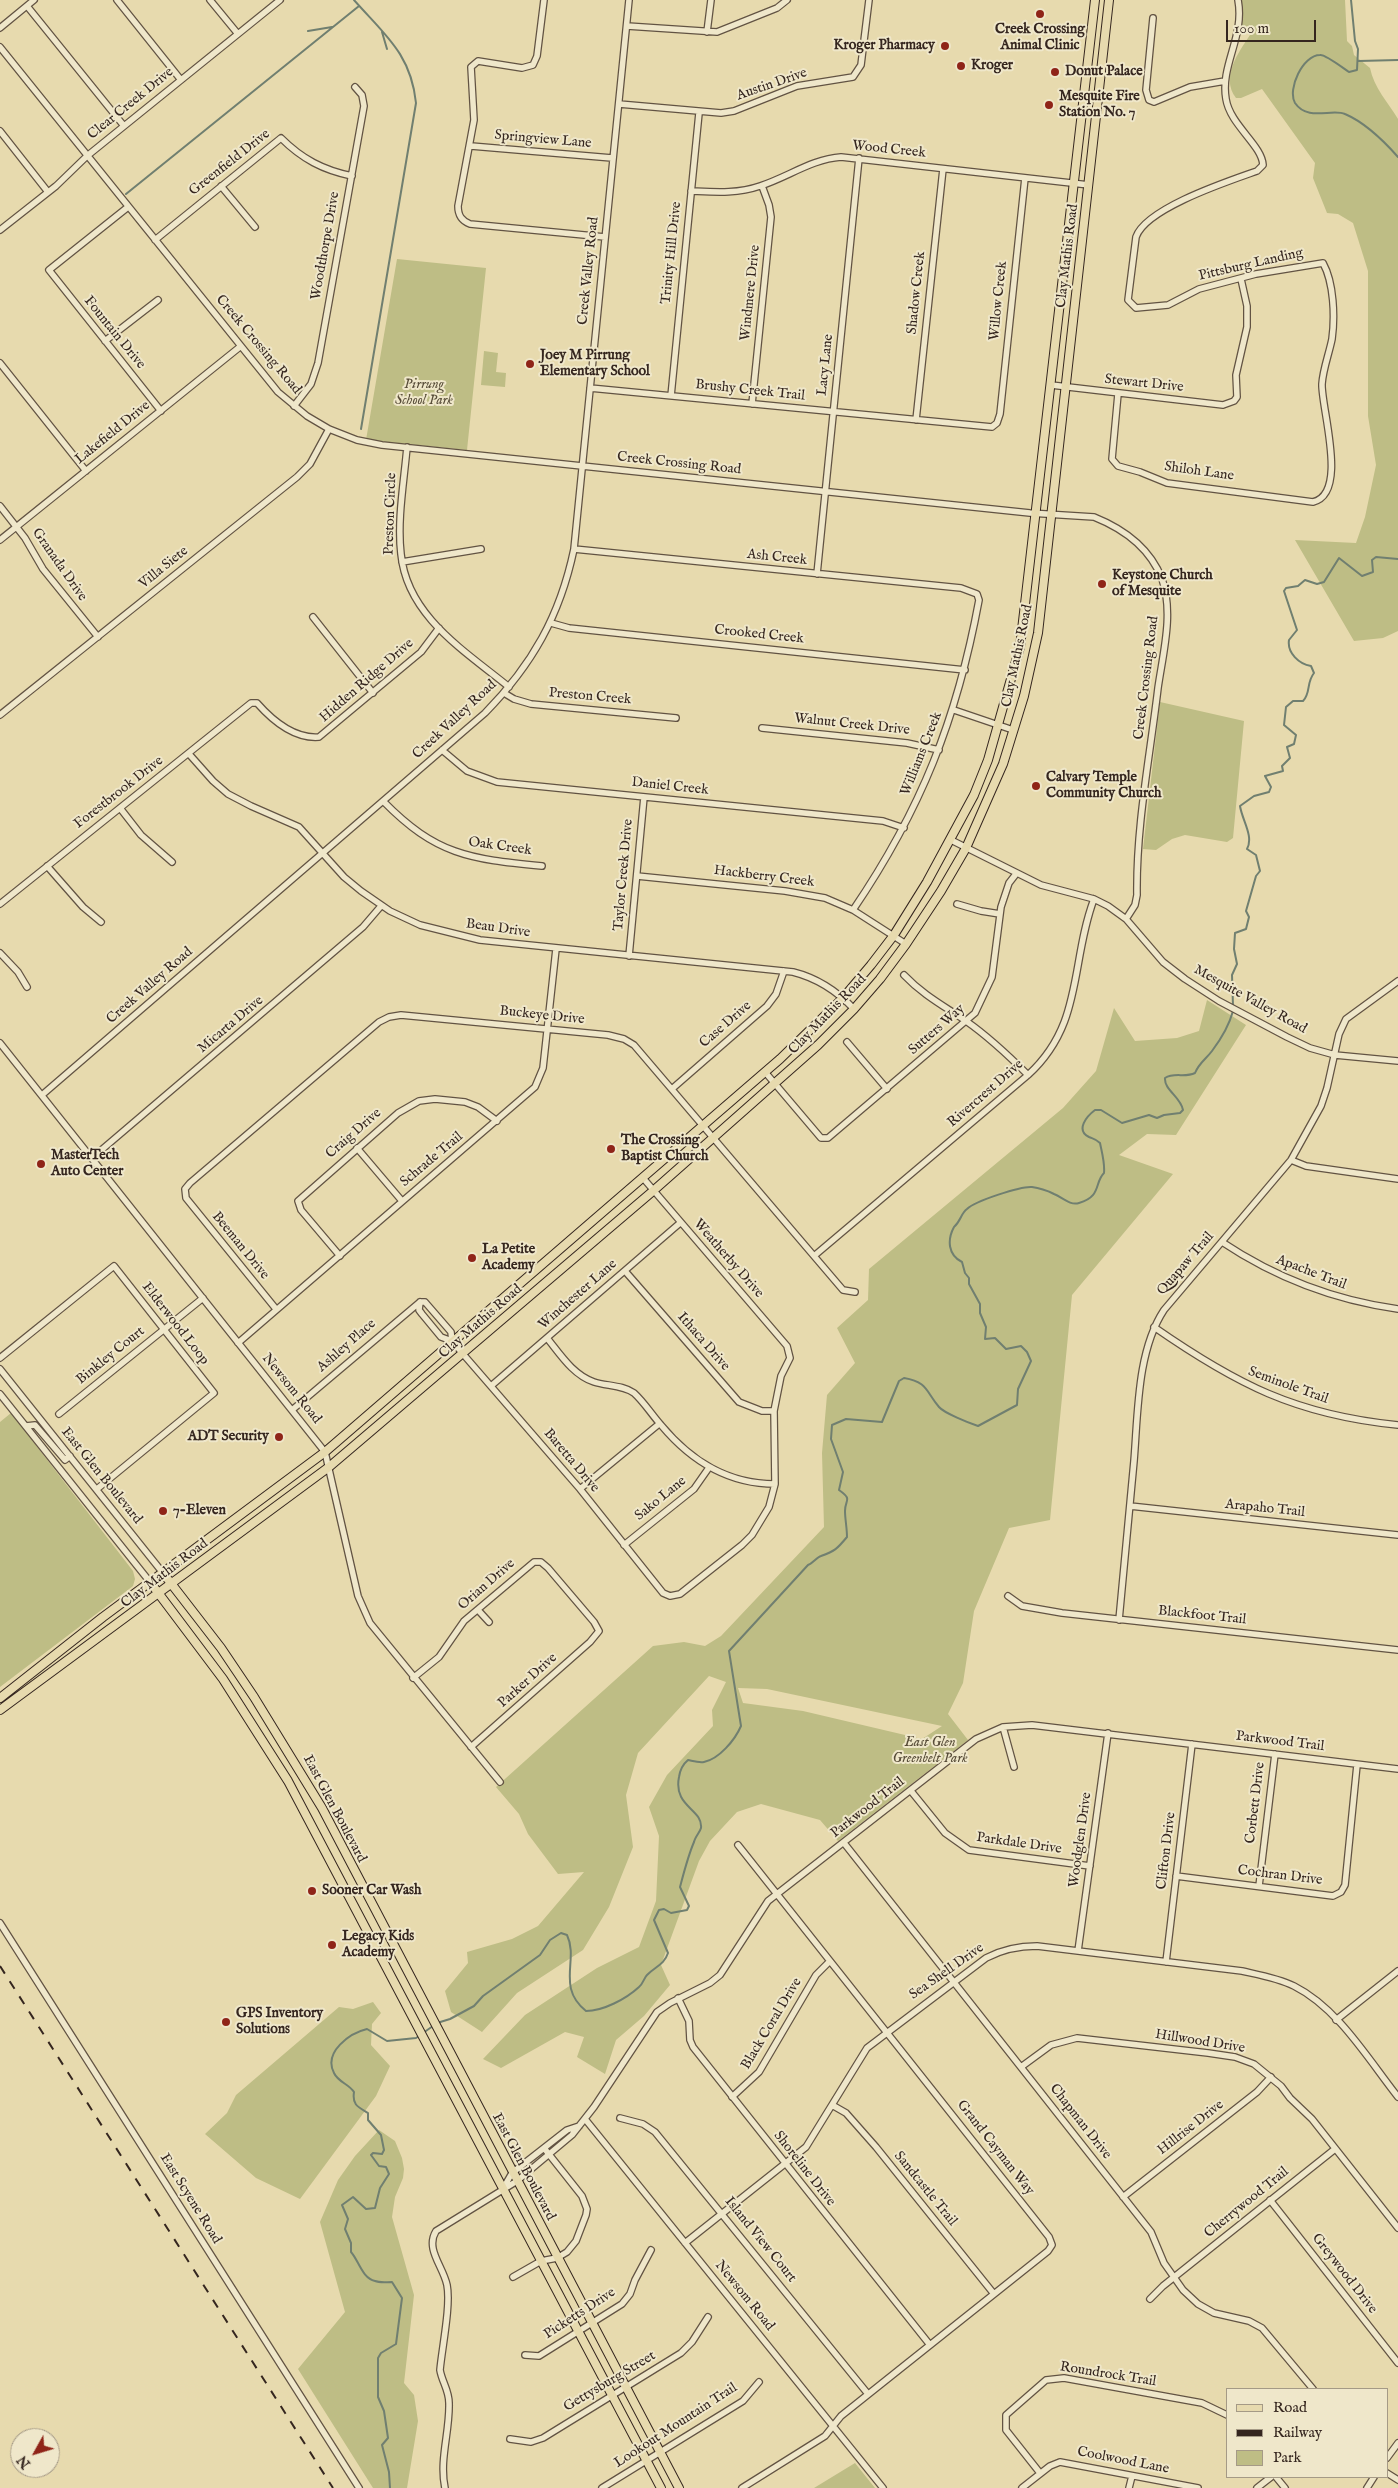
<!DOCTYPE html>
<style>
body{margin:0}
#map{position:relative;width:1398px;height:2488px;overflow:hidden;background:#e7daae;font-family:"IM FELL English",serif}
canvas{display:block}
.legend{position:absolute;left:1226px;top:2388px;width:162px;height:90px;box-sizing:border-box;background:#efe7ca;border:1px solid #a59a86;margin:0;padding:6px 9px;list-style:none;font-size:15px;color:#35261f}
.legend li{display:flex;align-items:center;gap:10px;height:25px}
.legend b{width:25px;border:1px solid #a59a86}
.north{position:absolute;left:10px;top:2428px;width:50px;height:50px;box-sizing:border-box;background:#efe7ca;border:1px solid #a59a86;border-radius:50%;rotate:231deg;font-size:14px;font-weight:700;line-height:20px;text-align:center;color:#35261f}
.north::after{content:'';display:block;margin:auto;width:18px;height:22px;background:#8f2418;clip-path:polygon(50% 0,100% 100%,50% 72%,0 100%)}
.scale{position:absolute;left:1226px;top:20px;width:90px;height:22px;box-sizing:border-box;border:2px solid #35261f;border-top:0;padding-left:6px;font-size:15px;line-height:18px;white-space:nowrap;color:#35261f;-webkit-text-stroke:4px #efe7ca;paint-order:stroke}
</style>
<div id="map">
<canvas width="1398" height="2488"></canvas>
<ul class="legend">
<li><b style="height:6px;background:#e7daae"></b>Road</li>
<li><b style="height:6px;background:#35261f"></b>Railway</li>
<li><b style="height:14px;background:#bebd85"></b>Park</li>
</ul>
<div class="north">N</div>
<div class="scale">100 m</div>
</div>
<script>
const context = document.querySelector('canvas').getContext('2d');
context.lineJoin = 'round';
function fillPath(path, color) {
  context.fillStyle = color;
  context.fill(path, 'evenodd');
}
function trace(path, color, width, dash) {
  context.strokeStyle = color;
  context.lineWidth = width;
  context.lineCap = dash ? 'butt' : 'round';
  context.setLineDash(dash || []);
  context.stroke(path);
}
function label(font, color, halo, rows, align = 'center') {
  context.font = font + ' "IM FELL English",serif';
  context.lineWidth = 4;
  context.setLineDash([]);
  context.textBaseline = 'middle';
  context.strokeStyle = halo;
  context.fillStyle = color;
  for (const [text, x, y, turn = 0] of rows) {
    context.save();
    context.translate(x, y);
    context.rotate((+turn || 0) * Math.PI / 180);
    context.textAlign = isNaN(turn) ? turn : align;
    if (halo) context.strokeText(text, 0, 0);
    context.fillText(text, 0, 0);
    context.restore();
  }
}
fillPath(new Path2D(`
 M1240 0H1345L1347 41 1352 46 1354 55 1370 68C1374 88 1388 102 1398 119V631L1383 638 1354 641 1295 540 1356 543 1365 517 1376 465 1368 416V271L1353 223 1338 214 1327 213 1313 178 1315 163 1262 89 1241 98H1236C1220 77 1239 52 1250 35L1242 29Z
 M397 259 486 268 467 450 366 440Z
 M484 351 498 353 496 372 506 373 505 387 481 385Z
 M1160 702 1244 721 1233 838 1227 842 1185 835 1172 839 1156 850 1143 849Z
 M1207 1000 1246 1025 1176 1135 1147 1134 1119 1155 1173 1174 1072 1295 1050 1520 1009 1528 974 1611 963 1683 948 1714 968 1740 838 1841 820 1820 761 1804 737 1812 710 1841 699 1861 661 1965 670 1985 644 2016 616 2040 605 2074 577 2057 584 2037 565 2032 501 2068 483 2059 525 2015 597 1968 639 1947 656 1901 659 1836 649 1807 667 1775 713 1726 712 1710 726 1682 709 1676 638 1753 626 1795 633 1847 609 1907 583 1950 517 1993 482 2032 451 2012 445 1991 468 1963 467 1952 512 1939 538 1926 584 1872 558 1874 528 1834 519 1814 496 1787 653 1646 684 1642 705 1646 721 1636 824 1527 822 1453 827 1395 855 1363 837 1328 868 1300 869 1269 1063 1108 1096 1071 1114 1008 1135 1041 1177 1038 1199 1031ZM738 1688 767 1689 942 1726 922 1739 803 1711 743 1703Z
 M11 1413 133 1571 135 1579 133 1586 0 1687V1422Z
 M373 2002 381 2013 372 2024 371 2045 390 2066 376 2096 300 2199 256 2178 205 2134 227 2113 236 2095 339 2007 353 2009Z
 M379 2130 395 2141 402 2158 404 2169 403 2178 395 2197 392 2217 414 2295 404 2383 414 2395 418 2421 407 2488H373L298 2369 345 2312 320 2222 338 2180 355 2156Z
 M855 2463 875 2488H814Z`), '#bebd85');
trace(new Path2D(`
 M354 0C385 35 411 54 416 103L361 429
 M1351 0 1355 41 1358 49 1357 70 1349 72C1343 68 1325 54 1320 55 1303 55 1287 89 1295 103 1308 122 1332 108 1345 114 1366 123 1383 140 1398 157
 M308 31 332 27
 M382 32 387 49
 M1359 61 1398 60
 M126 194 359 6
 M1233 1006 1232 975 1237 964 1234 949 1235 933 1246 929 1249 917 1246 911 1256 876 1260 871 1256 855 1247 849C1254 836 1242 820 1240 806L1254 796 1269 792 1271 787 1265 776 1283 771 1282 766 1290 758 1287 747 1294 744 1296 735 1284 725 1286 707 1293 701H1303C1311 693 1306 683 1314 673L1311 666C1299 664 1287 653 1289 640L1297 630 1284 591 1286 588 1298 586 1305 580 1317 584 1324 582 1339 558 1362 576 1373 572 1372 560 1376 557 1398 559
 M437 2023 450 2019 474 2006 483 1996 540 1955 550 1940 561 1933 567 1935C579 1960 556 1987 586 2011 603 2011 626 1999 639 1987 643 1984 644 1978 647 1975 656 1966 664 1965 668 1953L654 1920 659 1910 664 1909 671 1913 687 1910 689 1906 680 1887C684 1872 688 1856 694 1842 695 1837 700 1832 701 1828 703 1809 673 1807 679 1777 680 1770 682 1765 688 1760 693 1761 699 1763 704 1762 719 1759 735 1740 741 1726L729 1651 808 1565C813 1563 817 1557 821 1556 835 1551 837 1549 847 1537 847 1528 845 1519 845 1511 845 1499 853 1500 839 1490L843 1472 831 1439 832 1425 846 1419 882 1422 899 1381 904 1378C928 1382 926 1392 939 1407 944 1413 969 1423 978 1426L1017 1405 1018 1389 1031 1361 1027 1352 1021 1346 1006 1349 995 1338 985 1339 986 1327 980 1313V1304L969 1284V1278L965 1273 962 1262C948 1255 947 1240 954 1227 961 1221 961 1213 967 1209 975 1201 1021 1186 1032 1187 1040 1188 1048 1191 1054 1194 1062 1197 1070 1206 1079 1203 1102 1196 1094 1183 1104 1173 1105 1163 1102 1153 1100 1143 1096 1139 1094 1139 1089 1137 1075 1130 1087 1116 1095 1110H1101L1122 1123 1149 1115 1157 1118 1164 1115 1180 1113 1183 1110C1181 1097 1164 1090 1165 1078 1174 1072 1185 1078 1195 1073 1199 1063 1206 1059 1212 1051 1221 1039 1229 1026 1233 1011
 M423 2033 433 2026
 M390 2488 389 2472 382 2445 388 2438 384 2411 378 2397V2358L381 2353 396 2344 402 2298 392 2282C386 2282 380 2283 375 2281 362 2278 359 2261 351 2252V2243L345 2229 348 2219 342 2205 353 2197 366 2209 375 2208 380 2188 389 2174 386 2167 379 2166 371 2155 373 2153 382 2154 384 2150 381 2135 368 2120V2113C358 2107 352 2105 354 2092 349 2084 338 2082 334 2073 323 2052 350 2033 367 2029L387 2041 416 2038 419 2036`), '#707f70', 2);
const minor = new Path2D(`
 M117 0 181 80
 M210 0 238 34
 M544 0 537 56 533 65 522 68 478 61 471 67 474 120 458 206C458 216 462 221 470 224L605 237
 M27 6 124 126
 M1153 18 1146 90 1149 100 1154 102 1190 87 1225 81
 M627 26 717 32 777 8 787 0
 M0 28 34 0
 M707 32 711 0
 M0 47 278 392 307 416 329 429 357 440 382 445 1030 513 1094 517C1124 529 1150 548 1162 579 1174 613 1163 653 1158 688 1150 756 1136 826 1137 895L1135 905 1126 919
 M619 104 721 113 734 111 797 86 853 77 861 65 869 0
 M0 131 48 192
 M471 146 612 158
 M221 186 255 227
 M691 191C714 192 737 194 760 186 788 177 812 159 841 157L1089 185
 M128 207 49 270 161 411
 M0 230 56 186 87 156 280 0
 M155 240 281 138C302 159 323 170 352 176
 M105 341 158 300
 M0 363 86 471
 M1051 385 1223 405 1234 401 1237 397 1236 375 1247 327V306L1241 279
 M590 388 992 427 997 423 1000 414 1025 178
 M1118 394 1112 459 1118 466 1140 472 1167 483 1313 502C1349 494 1321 408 1322 384 1323 369 1329 354 1332 339 1335 317 1334 283 1323 263L1256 274 1199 289 1168 305 1136 308 1128 300 1136 237C1146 208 1229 181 1257 171L1263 165C1262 145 1230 125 1226 99 1220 65 1245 37 1238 0
 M671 396 699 113
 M752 404 771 217 769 205 762 186
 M294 406 311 384 318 363 364 106 362 95 355 87
 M916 420 943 169
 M407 447C404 482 397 520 401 554 407 616 465 651 509 687
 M0 506 25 538 43 569 98 637
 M0 540 241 346
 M574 549 961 588 977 594 979 600C957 719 921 810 853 910
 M402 562 481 549
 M817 574 859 158
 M313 617 373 693
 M551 623 569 628 965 670
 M504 693 514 699 531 704 676 718
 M954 710 1013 730
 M0 715 297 477 310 464 329 429
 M762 728 907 743 939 750
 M442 750 467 771 497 782 883 821 904 828
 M189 754 213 781 228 794 251 806 299 827 344 877 361 891 390 911 420 925 480 940 793 972C817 978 836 990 854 1009
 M383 801C436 855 469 859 542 866
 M120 808 141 835 172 862
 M951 840 1041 885 1094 899 1108 906 1126 919 1163 962 1185 979 1219 1001 1287 1037 1310 1048 1335 1055 1398 1061
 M47 866 83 907 101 922
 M637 876 785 891 825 898 853 910 906 944
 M0 904 251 703H257C272 720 294 739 319 737L421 652 439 628
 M957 904 981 911 1000 914
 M0 953 18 972 27 987
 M629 956 644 797
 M904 975C923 995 944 1006 966 1021 989 1037 1008 1055 1028 1075
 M847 1042 887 1089
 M0 1043 325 1452 358 1596 370 1623 500 1782
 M765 1072 821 1138H828L975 1013 992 977 1001 907 1009 883 1016 874
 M673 1088 767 1006 776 994 784 971
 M42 1095 485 713C532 665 560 616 574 549L629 0
 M357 1148 402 1201
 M92 1158 363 927 381 906
 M1291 1160 1306 1166 1398 1179
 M1222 1242C1276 1278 1333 1300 1398 1309
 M340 1256 301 1210 298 1201 398 1113 419 1101 435 1099 465 1102 478 1107 497 1121
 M814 1256 1028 1075C1084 1024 1070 963 1094 899
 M625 1271 739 1402 762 1411H774
 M420 1302 419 1310 422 1314 441 1337 452 1341 463 1354 580 1489 663 1593 670 1596 680 1594 742 1545 752 1535 769 1507 775 1484 774 1411 781 1376 790 1358 787 1346 643 1178
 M420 1302H425L451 1332 452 1341
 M276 1309 186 1198 185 1189 190 1183 379 1022 389 1017 401 1015 608 1035 624 1039 634 1045 843 1290 855 1292
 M1154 1327C1236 1384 1296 1415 1398 1425
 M547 1338C560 1354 573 1375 594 1382 606 1386 623 1385 634 1393 644 1402 652 1415 661 1425 691 1461 727 1484 775 1484
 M238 1343 535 1087 543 1068 556 949
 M0 1358 114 1266 214 1393 97 1489
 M0 1369 163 1573
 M491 1386 680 1223
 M0 1394 150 1582
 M292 1410 420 1302
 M59 1414 203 1298
 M26 1426 35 1425 65 1460 70 1456
 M580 1489 659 1424
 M1130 1506 1398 1535
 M624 1545 694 1489 708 1469
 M1008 1596 1022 1606 1062 1613 1398 1650
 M478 1610 489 1622
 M1119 1620C1124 1567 1129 1514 1134 1461 1138 1413 1137 1351 1164 1310L1291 1160 1321 1106 1327 1088 1339 1034 1346 1019 1398 981
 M413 1678 439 1657 464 1621 534 1562H541L548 1568 594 1622 599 1631 590 1642 471 1747
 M1003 1727 1014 1767
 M911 1791 945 1833 969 1850 1090 1866
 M844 1843 1151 2232 1164 2263 1183 2290 1198 2304 1214 2313 1249 2321 1262 2328 1313 2389
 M738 1845 1049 2237 1052 2245 1048 2251 841 2416 825 2436 742 2488
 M1176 1876 1333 1896 1341 1892 1345 1885 1357 1765
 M1259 1886 1275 1754
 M0 1923 359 2488
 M1078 1951 1108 1733
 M1166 1962 1192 1744
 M678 1998 689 2021 690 2040 693 2047 930 2345
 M1336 2020 1398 1971
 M1021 2067 1051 2045 1077 2038 1208 2053 1235 2057 1254 2064 1281 2086 1290 2098 1312 2119 1398 2228
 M732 2097 759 2072 816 1975 830 1961
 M832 2105 846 2113 876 2147 994 2294
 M620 2118 643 2124 655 2132 868 2394
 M585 2119 883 2488
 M504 2187 512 2173 567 2130 579 2126
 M1123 2197 1257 2092 1271 2077
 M1270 2200 1398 2363
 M685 2243 806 2147 867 2048 986 1958C1003 1949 1019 1946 1037 1946L1242 1971C1260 1975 1278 1978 1294 1986 1338 2008 1368 2059 1398 2097
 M513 2277 541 2261 557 2258 567 2252 576 2241 586 2215 587 2209 582 2196 544 2148
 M1150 2299 1163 2286 1335 2149
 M525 2355 539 2356 622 2304 630 2294 635 2280 651 2250
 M510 2439 531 2442 543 2438 681 2353 692 2342 708 2317
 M1387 2458 1398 2443
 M1040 2473 1006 2430V2415L1046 2380 1064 2378 1202 2403 1227 2415
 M1387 2473 1398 2480
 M1276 2477 1285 2488
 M445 2488C439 2460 450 2431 449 2403 449 2390 442 2382 440 2370 442 2348 451 2305 447 2285 443 2266 425 2249 436 2231L517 2181 572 2135 594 2107 657 2012 670 2003 710 1983 720 1975 768 1901 976 1739 1003 1727 1032 1725 1398 1769
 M602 2488 743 2401 759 2382
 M1022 2488 1050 2466 1060 2462 1198 2488
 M1129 2488 1132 2476
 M1257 2488 1271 2477
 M1367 2488 1374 2477`);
const major = new Path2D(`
 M163 1573 221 1648 254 1697 322 1808 679 2488
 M150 1582 223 1679 288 1781 661 2488
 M0 1698 103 1617 325 1452 780 1059 843 998 871 965 894 935 927 882 974 795 988 760 1020 647 1095 0
 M0 1710 329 1467 653 1191 818 1045 854 1009 880 979 906 944 941 891 966 848 1003 764 1024 696 1038 633 1109 0`);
trace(minor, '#625343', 8);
trace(major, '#35261f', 10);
trace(minor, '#efe7ca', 5.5);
trace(major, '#e7daae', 8);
trace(new Path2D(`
 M0 1966 333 2488`), '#35261f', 2, [9, 9]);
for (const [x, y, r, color] of [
 [1040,14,5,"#8f2418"],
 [945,46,5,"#8f2418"],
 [961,66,5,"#8f2418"],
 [1055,72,5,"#8f2418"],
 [1049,105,5,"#8f2418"],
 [530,364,5,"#8f2418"],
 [1102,584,5,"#8f2418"],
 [1036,786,5,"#8f2418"],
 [611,1149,5,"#8f2418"],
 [41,1164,5,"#8f2418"],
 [472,1258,5,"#8f2418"],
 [279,1437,5,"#8f2418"],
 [163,1511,5,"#8f2418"],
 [312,1891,5,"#8f2418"],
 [332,1945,5,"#8f2418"],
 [226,2022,5,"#8f2418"]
]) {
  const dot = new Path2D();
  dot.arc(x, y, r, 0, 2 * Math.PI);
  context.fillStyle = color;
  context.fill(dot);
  trace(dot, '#efe7ca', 2);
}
label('bold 14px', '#35261f', '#efe7ca', [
 ["Creek Crossing",1040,30,"center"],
 ["Animal Clinic",1040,46,"center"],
 ["Kroger Pharmacy",935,46,"right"],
 ["Kroger",971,66],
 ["Donut Palace",1065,72],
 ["Mesquite Fire",1059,97],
 ["Station No. 7",1059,113],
 ["Joey M Pirrung",540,356],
 ["Elementary School",540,372],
 ["Keystone Church",1112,576],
 ["of Mesquite",1112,592],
 ["Calvary Temple",1046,778],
 ["Community Church",1046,794],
 ["The Crossing",621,1141],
 ["Baptist Church",621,1157],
 ["MasterTech",51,1156],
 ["Auto Center",51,1172],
 ["La Petite",482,1250],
 ["Academy",482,1266],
 ["ADT Security",269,1437,"right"],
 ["7-Eleven",173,1511],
 ["Sooner Car Wash",322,1891],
 ["Legacy Kids",342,1937],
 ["Academy",342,1953],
 ["GPS Inventory",236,2014],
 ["Solutions",236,2030]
], 'left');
label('14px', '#35261f', '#efe7ca', [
 ["Austin Drive",772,85,-19],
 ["Clear Creek Drive",131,104,-39],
 ["Springview Lane",543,140,5],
 ["Wood Creek",889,150,6],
 ["Greenfield Drive",230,163,-38],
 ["Woodthorpe Drive",326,246,-80],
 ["Trinity Hill Drive",672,253,-84],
 ["Clay Mathis Road",1068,256,-83],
 ["Pittsburg Landing",1251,265,-13],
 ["Creek Valley Road",589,271,-84],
 ["Windmere Drive",751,293,-84],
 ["Shadow Creek",917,293,-84],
 ["Willow Creek",999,301,-84],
 ["Fountain Drive",114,333,51],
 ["Creek Crossing Road",258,345,50],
 ["Lacy Lane",826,365,-84],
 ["Stewart Drive",1144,384,6],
 ["Brushy Creek Trail",750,391,6],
 ["Lakefield Drive",113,433,-39],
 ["Creek Crossing Road",679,464,6],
 ["Shiloh Lane",1199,472,8],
 ["Preston Circle",391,514,-88],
 ["Ash Creek",777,558,6],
 ["Granada Drive",59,565,55],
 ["Villa Siete",164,568,-39],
 ["Crooked Creek",759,635,6],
 ["Clay Mathis Road",1018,656,-78],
 ["Creek Crossing Road",1147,678,-83],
 ["Hidden Ridge Drive",367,681,-41],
 ["Preston Creek",590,697,5],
 ["Creek Valley Road",455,720,-43],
 ["Walnut Creek Drive",852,725,6],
 ["Williams Creek",922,754,-68],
 ["Daniel Creek",670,787,6],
 ["Forestbrook Drive",119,793,-38],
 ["Oak Creek",500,847,8],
 ["Taylor Creek Drive",624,875,-85],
 ["Hackberry Creek",764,877,7],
 ["Beau Drive",498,929,8],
 ["Creek Valley Road",150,986,-41],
 ["Mesquite Valley Road",1250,1000,29],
 ["Clay Mathis Road",828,1015,-46],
 ["Buckeye Drive",542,1016,6],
 ["Micarta Drive",231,1025,-40],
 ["Case Drive",726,1025,-41],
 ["Sutters Way",937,1030,-41],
 ["Rivercrest Drive",986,1094,-41],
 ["Craig Drive",354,1134,-41],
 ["Schrade Trail",432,1160,-40],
 ["Beeman Drive",240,1246,51],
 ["Weatherby Drive",728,1259,49],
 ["Quapaw Trail",1186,1264,-49],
 ["Apache Trail",1311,1273,21],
 ["Winchester Lane",578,1295,-41],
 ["Clay Mathis Road",481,1322,-41],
 ["Elderwood Loop",175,1324,52],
 ["Ithaca Drive",703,1342,49],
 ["Ashley Place",347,1346,-41],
 ["Binkley Court",111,1356,-39],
 ["Seminole Trail",1288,1386,20],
 ["Newsom Road",291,1389,51],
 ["Baretta Drive",571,1461,50],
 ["East Glen Boulevard",101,1476,51],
 ["Sako Lane",661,1499,-39],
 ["Arapaho Trail",1265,1509,6],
 ["Clay Mathis Road",165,1574,-37],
 ["Orian Drive",487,1585,-41],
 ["Blackfoot Trail",1202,1616,6],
 ["Parker Drive",528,1681,-42],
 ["Parkwood Trail",1280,1742,7],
 ["Corbett Drive",1256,1803,-83],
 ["Parkwood Trail",868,1808,-38],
 ["East Glen Boulevard",334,1809,62],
 ["Woodglen Drive",1081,1840,-82],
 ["Parkdale Drive",1019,1844,8],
 ["Clifton Drive",1167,1851,-83],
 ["Cochran Drive",1280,1876,7],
 ["Sea Shell Drive",947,1972,-35],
 ["Black Coral Drive",772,2024,-59],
 ["Hillwood Drive",1200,2042,9],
 ["Chapman Drive",1080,2122,52],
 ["Hillrise Drive",1191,2128,-38],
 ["Grand Cayman Way",995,2148,52],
 ["East Glen Boulevard",523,2167,62],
 ["Shoreline Drive",804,2169,52],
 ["Sandcastle Trail",925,2189,51],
 ["East Scyene Road",190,2199,58],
 ["Cherrywood Trail",1247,2203,-39],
 ["Island View Court",760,2240,51],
 ["Greywood Drive",1344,2274,52],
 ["Newsom Road",744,2296,51],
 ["Picketts Drive",580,2314,-33],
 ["Roundrock Trail",1108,2375,9],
 ["Gettysburg Street",610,2382,-31],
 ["Lookout Mountain Trail",676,2426,-33],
 ["Coolwood Lane",1123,2461,11]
]);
label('italic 14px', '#574c38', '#efe7ca', [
 ["Pirrung",424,385],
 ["School Park",424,401],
 ["East Glen",930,1743],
 ["Greenbelt Park",930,1759]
]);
</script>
